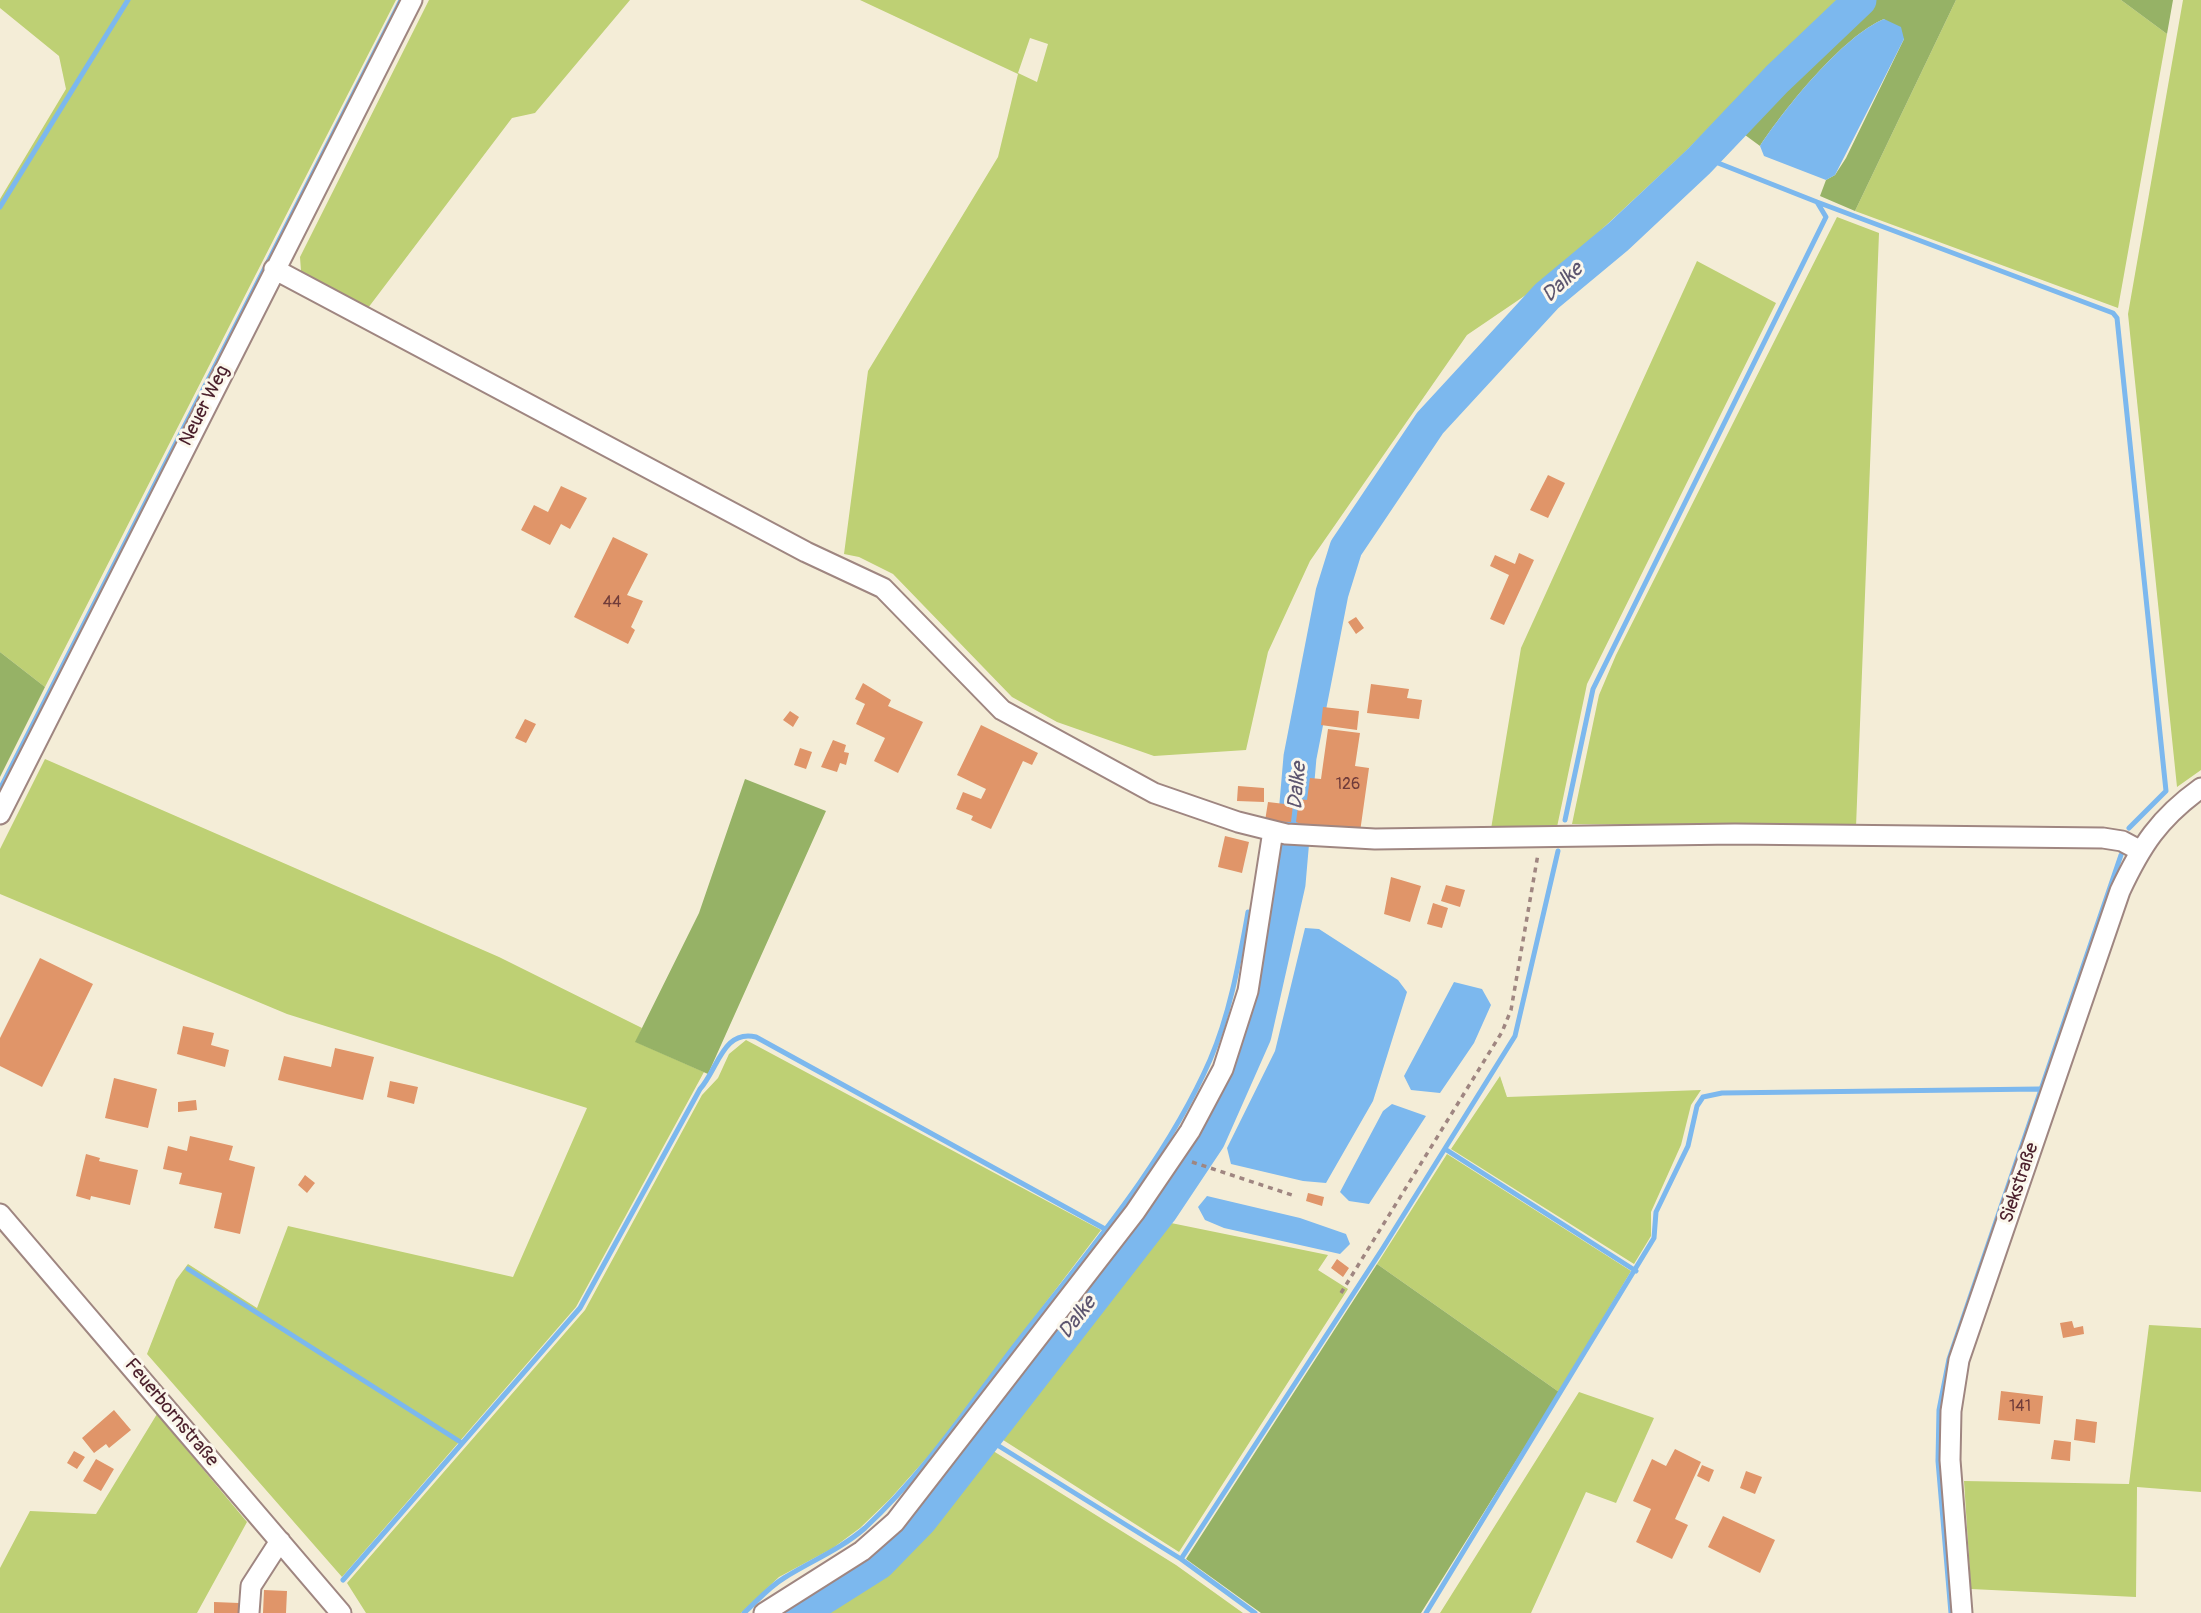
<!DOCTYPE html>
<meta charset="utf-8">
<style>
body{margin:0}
canvas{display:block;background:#f4edd7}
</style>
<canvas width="2201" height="1613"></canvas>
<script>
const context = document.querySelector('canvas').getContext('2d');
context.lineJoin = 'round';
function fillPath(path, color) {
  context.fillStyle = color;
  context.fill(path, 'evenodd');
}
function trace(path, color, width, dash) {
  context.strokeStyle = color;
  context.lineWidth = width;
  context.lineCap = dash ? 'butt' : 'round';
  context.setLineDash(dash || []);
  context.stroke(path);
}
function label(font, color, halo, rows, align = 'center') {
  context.font = font + ' Pangolin,sans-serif';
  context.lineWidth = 6;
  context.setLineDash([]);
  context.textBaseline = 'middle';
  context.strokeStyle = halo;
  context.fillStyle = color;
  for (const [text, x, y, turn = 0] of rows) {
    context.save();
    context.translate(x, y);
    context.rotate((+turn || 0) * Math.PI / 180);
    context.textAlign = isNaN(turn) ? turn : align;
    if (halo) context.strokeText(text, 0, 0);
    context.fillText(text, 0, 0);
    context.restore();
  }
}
fillPath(new Path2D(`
 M0 0H396L45 687 0 652V199L66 89 59 56 0 8Z
 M429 0H630L535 113 512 118 368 308 301 271 300 257Z
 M860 0H1844L1766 70 1686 151 1545 282 1467 335 1310 561 1268 652 1246 750 1154 756 1057 722 1012 697 893 574 859 557 844 554 868 371 998 157 1018 74ZM1030 38 1048 44 1037 82 1018 73Z
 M1956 0H2121L2167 34 2118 308 1855 211Z
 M2183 0H2201V770L2177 787 2128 314Z
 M1837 217 1879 233 1856 827 1572 824 1599 695 1616 655Z
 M1697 261 1776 303 1587 684 1557 827 1491 829 1521 648Z
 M45 759 499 957 642 1028 636 1042 704 1072 576 1307 342 1577 147 1354 176 1280 188 1264 257 1308 288 1226 513 1277 587 1108 287 1014 0 894V849Z
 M746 1040 1101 1230 932 1452 890 1499 860 1528 833 1548 779 1577 741 1613H366L347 1583 585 1310 702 1095 718 1078 729 1054Z
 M1500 1076 1507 1097 1701 1090 1691 1105 1681 1145 1651 1212V1236L1634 1264 1451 1149Z
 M1447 1154 1631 1271 1559 1392 1377 1264Z
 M1171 1223 1328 1255 1318 1270 1348 1289 1179 1552 1000 1438Z
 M2149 1325 2201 1328V1492L2137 1487 2136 1597 1971 1589 1964 1481 2129 1484Z
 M1579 1392 1654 1418 1616 1503 1586 1492 1531 1613H1440Z
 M157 1414 247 1522 197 1613H0V1568L30 1511 96 1514Z
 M990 1449 1176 1565 1243 1613H824L886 1573 929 1529Z`), '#bed074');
fillPath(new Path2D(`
 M1875 0H1956L1855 211 1820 196 1826 180 1835 175 1846 158 1904 39 1884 19C1843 36 1785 108 1760 146L1741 132Z
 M2121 0H2173L2167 34Z
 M0 652 45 687 0 777Z
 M745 779 826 811 708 1074 635 1042 699 913Z
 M1377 1264 1559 1392 1421 1613H1261L1186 1559Z`), '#96b266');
fillPath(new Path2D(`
 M1884 19 1901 27 1904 39 1835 175 1826 180 1764 156 1760 146C1785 108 1843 36 1884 19Z
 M1305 928 1319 929 1398 980 1407 992 1373 1101 1326 1183 1303 1181 1231 1164 1227 1148 1275 1051Z
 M1454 982 1482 989 1491 1005 1474 1043 1440 1093 1411 1090 1404 1076Z
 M1392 1104 1426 1116 1369 1204 1349 1201 1340 1192 1383 1111Z
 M1207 1196 1300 1218 1346 1234 1350 1244 1340 1254 1224 1228 1205 1220 1198 1207Z`), '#7cb8ee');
trace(new Path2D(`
 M1817 202 2113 313 2117 318 2166 791 2129 828
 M0 207 128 0
 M0 789 401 0
 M1565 820 1593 689 1826 217 1817 202 1713 161 1708 152
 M1445 1149 1636 1271
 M188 1269 462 1443
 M986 1438 1181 1559 1255 1613
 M1181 1559 1383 1248 1515 1036 1558 851
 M343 1580 580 1308 700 1089C718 1069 723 1029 756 1037L1105 1229
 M744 1613C757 1601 769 1587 784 1578 811 1561 841 1549 865 1528 922 1475 966 1410 1013 1348 1083 1257 1163 1167 1210 1060 1230 1014 1239 962 1248 912
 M1426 1613 1654 1238 1656 1212 1688 1146 1697 1106 1703 1097 1722 1093 2039 1089
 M1951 1613 1938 1461 1939 1410 1949 1359 2121 855`), '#7cb8ee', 5);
trace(new Path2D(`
 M800 1613 879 1563 921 1520 1161 1211 1209 1139 1255 1035 1289 884 1300 757 1332 593 1346 548 1430 423 1547 296 1618 237 1699 161 1777 79 1860 0`), '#7cb8ee', 33);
fillPath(new Path2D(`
 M1548 475 1565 483 1548 518 1530 510Z
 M561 486 587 498 570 529 561 524 550 545 521 530 534 505 548 512Z
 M613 537 648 554 627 595 643 601 631 627 635 630 628 644 574 617Z
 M1519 553 1534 560 1504 625 1490 619 1509 575 1490 566 1495 555 1515 564Z
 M1356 617 1364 628 1356 634 1348 622Z
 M863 683 891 700 888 706 923 722 898 773 874 761 885 738 856 724 865 704 855 699Z
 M1371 684 1409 689 1407 698 1422 700 1419 719 1367 713Z
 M1323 707 1359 711 1357 730 1321 725Z
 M790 711 799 717 793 727 783 720Z
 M525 719 536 724 526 743 515 738Z
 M981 725 1038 753 1032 765 1023 761 991 829 971 820 973 816 956 809 963 792 981 799 986 789 957 775Z
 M1328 729 1360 733 1355 766 1369 768 1360 832 1310 825V828L1296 822 1299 799 1307 800 1310 778 1321 779Z
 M833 740 846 745 844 752 849 753 846 765 840 763 837 772 821 767Z
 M800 748 812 752 806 769 794 765Z
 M1238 786 1264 788V802L1237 801Z
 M1268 802 1293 805 1291 822 1265 821Z
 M1225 836 1249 842 1242 873 1218 867Z
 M1391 877 1421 886 1410 922 1384 914Z
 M1446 885 1465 890 1460 907 1441 901Z
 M1433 903 1448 908 1442 928 1427 924Z
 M40 958 93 984 42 1087 0 1066V1038Z
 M183 1026 214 1033 211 1045 229 1050 225 1067 177 1054Z
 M335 1048 374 1057 363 1100 278 1080 284 1056 331 1067Z
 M114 1078 157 1089 148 1128 105 1118Z
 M390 1081 418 1087 414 1104 387 1097Z
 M196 1100 197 1110 178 1112V1102Z
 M190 1136 233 1146 229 1160 255 1167 240 1234 214 1228 222 1193 179 1184 182 1173 163 1169 168 1146 187 1151Z
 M86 1154 100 1158 99 1161 138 1170 130 1205 91 1196 90 1200 76 1196Z
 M305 1175 315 1183 307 1193 298 1185Z
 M1308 1193 1324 1197 1322 1206 1306 1201Z
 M1337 1259 1349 1268 1343 1277 1331 1268Z
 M2072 1321 2074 1328 2083 1326 2084 1334 2063 1338 2060 1323Z
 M2001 1391 2043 1396 2040 1424 1998 1420Z
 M114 1410 131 1430 109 1448 106 1444 94 1453 82 1438Z
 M2076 1419 2097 1422 2095 1443 2074 1440Z
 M2054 1440 2071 1442 2070 1461 2051 1459Z
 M1675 1449 1701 1462 1675 1519 1688 1525 1672 1559 1636 1542 1651 1509 1633 1501 1652 1459 1666 1466Z
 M74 1451 85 1457 77 1469 67 1463Z
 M96 1459 114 1469 101 1491 83 1481Z
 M1702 1465 1714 1470 1709 1482 1697 1476Z
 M1746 1471 1762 1477 1755 1494 1740 1488Z
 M1723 1516 1775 1540 1760 1573 1708 1547Z
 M264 1590 287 1591 286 1613H263Z
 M214 1602 239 1603V1613H214Z`), '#e09569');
const minor = new Path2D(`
 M274 269 806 552 883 588 1002 710 1154 793 1238 822 1286 834 1375 839 1735 834 2103 838 2122 841 2139 850
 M0 814 412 0
 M0 1214 341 1613
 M249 1613 251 1586 280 1541
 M764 1613 862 1551 895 1522 1135 1212 1190 1131 1223 1069 1248 991 1273 831
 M1962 1613 1950 1460 1951 1411 1959 1360 2120 891C2141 846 2159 818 2201 788`);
trace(minor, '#9f8681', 23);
trace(new Path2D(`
 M1192 1162 1292 1195
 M1341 1293 1502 1032 1511 1010 1538 854`), '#9f8681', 3.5, [5, 5]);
trace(minor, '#fff', 19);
label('16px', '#703c3a', null, [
 ["44",612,603],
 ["126",1348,785],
 ["141",2020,1407]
]);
label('19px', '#4a1f2b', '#fbf7ec', [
 ["Neuer Weg",205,406,-63],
 ["Siekstraße",2020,1183,-71],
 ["Feuerbornstraße",171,1413,50]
]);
label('italic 21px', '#5c556f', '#fbf7ec', [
 ["Dalke",1563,283,-43],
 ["Dalke",1298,786,-85],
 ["Dalke",1078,1318,-52]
]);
</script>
